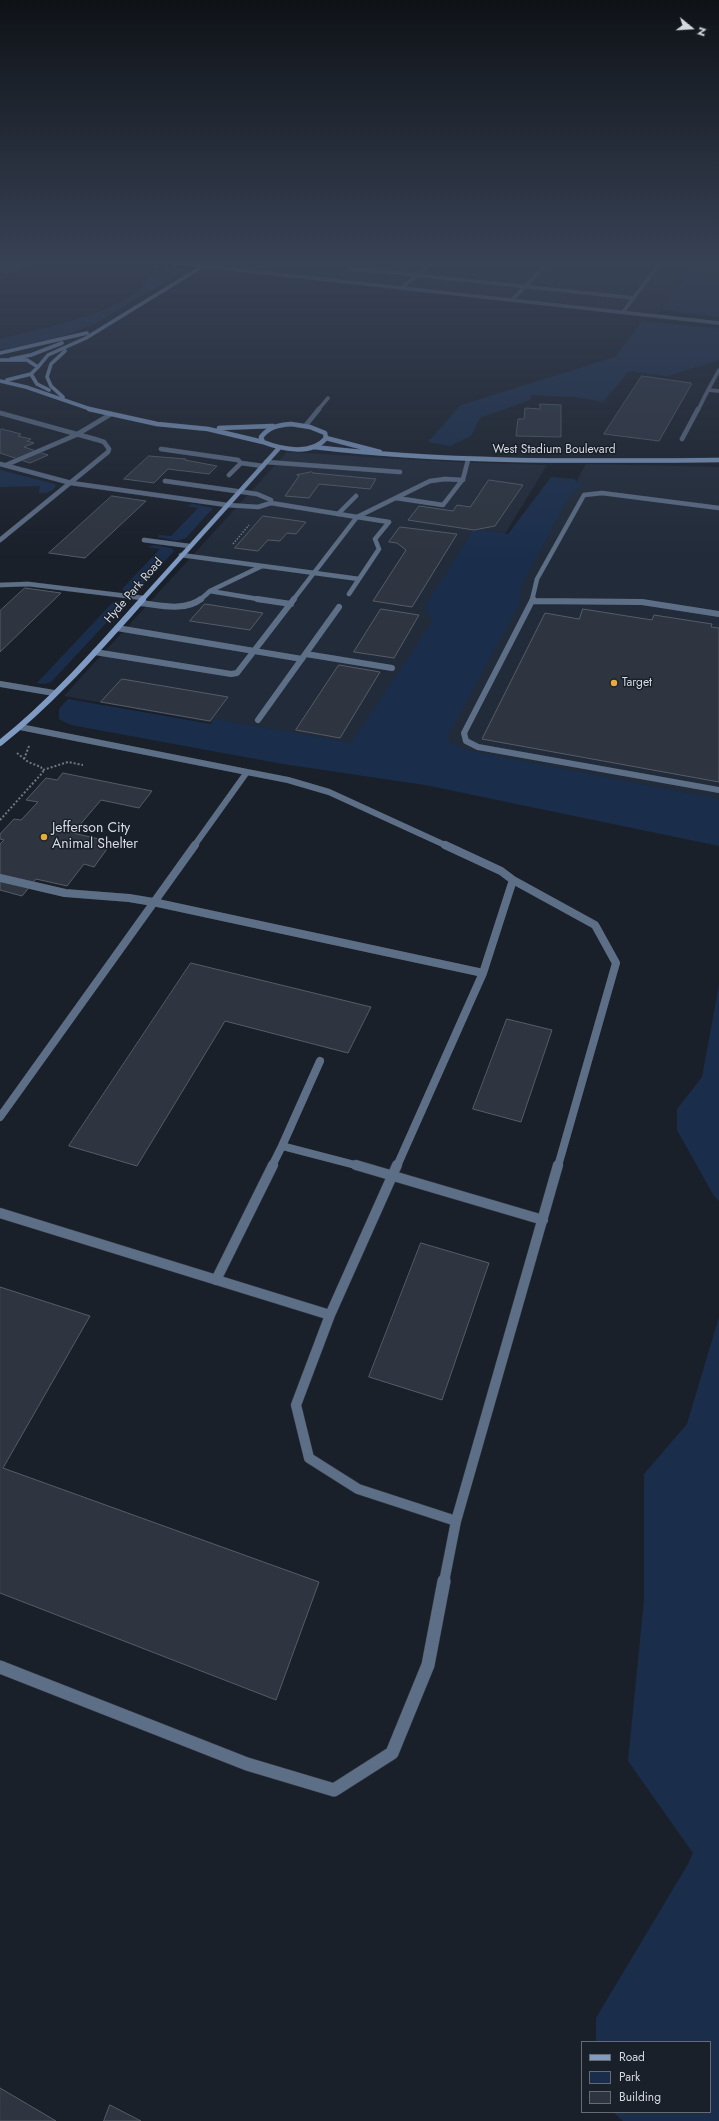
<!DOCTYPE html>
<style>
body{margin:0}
#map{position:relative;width:719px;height:2121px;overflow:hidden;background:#1a202a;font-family:Jost,sans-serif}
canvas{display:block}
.legend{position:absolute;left:581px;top:2041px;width:130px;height:72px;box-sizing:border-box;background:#1a202a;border:1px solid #656a73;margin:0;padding:5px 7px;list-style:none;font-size:12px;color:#d5d9e0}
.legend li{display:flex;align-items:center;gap:8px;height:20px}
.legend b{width:20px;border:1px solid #656a73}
.north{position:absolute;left:671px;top:8px;width:40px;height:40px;-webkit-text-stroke:3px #1a202a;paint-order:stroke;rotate:108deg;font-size:11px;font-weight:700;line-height:16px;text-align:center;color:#d5d9e0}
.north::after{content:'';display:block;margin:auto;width:14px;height:18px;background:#d5d9e0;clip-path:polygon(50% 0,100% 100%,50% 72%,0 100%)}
</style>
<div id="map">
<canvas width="719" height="2121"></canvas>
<ul class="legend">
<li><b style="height:5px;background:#7f9bc3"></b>Road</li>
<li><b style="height:11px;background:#1a2e4c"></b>Park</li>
<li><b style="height:11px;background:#2e3540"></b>Building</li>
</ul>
<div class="north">N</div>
</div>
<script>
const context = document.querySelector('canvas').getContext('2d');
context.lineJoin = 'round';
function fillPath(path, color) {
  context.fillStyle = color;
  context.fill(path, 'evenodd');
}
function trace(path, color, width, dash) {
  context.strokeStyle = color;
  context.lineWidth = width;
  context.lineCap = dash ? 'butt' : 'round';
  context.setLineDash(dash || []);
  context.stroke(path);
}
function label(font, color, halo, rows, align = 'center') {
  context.font = font + ' Jost,sans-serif';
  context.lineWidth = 3;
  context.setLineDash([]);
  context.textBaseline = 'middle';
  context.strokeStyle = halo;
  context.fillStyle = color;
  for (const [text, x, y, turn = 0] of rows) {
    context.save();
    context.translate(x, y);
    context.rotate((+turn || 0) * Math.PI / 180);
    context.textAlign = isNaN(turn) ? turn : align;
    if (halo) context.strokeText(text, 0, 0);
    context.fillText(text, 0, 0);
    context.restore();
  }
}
fillPath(new Path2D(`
 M220 263H692L658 314 242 268Z
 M287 452 455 462 547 465 372 752 64 696Z
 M586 464 719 467V809L428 747Z`), '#212b39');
fillPath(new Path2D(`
 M0 263H36L0 280Z
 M692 263H719V317L661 310Z
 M173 267 182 269 183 271 93 325 49 341 0 350V339C41 329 106 316 139 290 145 285 149 276 154 270Z
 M642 321 719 329V360L668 376 629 371 603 402 575 397 531 395 530 400 480 418 471 436 450 446 428 442 461 405 615 357Z
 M0 470 55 484 56 486C52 492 46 494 39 493L40 486 0 487Z
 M551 477 573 479 583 485 568 498 520 588V603L447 737 450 743 470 751 719 799V846L425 785 283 764 71 725 59 719V709L68 699 211 724 215 719 351 743 433 621 425 606 473 531 481 530 508 534Z
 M193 504 213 508 186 538 177 541 158 537 159 535 171 536 198 508 187 506Z
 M154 545 171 548 174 551 137 591 133 592 124 591 122 589 160 549 147 547Z
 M121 601 124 604 51 682 45 684 37 683 113 602Z
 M719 985V1201L714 1196 677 1130V1109L702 1077Z
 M719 1317V2121H623L613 2112H710V2042H596V2018L688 1864 693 1853 628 1761 644 1600V1474L687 1424Z`), '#1a2e4c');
const building = new Path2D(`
 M642 376 691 383V385L659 441 604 434Z
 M540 404 561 405V437L516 436 518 419H524L525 408 540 409Z
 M2 429 21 434 18 436 31 439 27 441 34 443 24 447 48 455 30 463 0 453V430Z
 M149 456 186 459 185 460 217 466 209 474 168 469 154 483 124 479Z
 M312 472 313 473 376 479 370 489 319 484 309 498 285 496 299 476 297 475Z
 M489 480 523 485 495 526 474 530 408 520 419 506 453 511 457 505 470 507Z
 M112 496 146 501 85 558 49 553Z
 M263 516 306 522 296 534 287 533 280 541 268 540 258 551 235 548Z
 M400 527 457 534 412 607 373 601 406 550 397 543 389 542Z
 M25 588 61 593 0 652V611Z
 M205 604 263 613 250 630 190 621Z
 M381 609 419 615 394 658 354 652Z
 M583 609 652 620 654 615 712 624 711 627 719 628V782L482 739 545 613 579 619Z
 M339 665 380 672 340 738 296 730Z
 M122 679 228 697 210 721 101 702Z
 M63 773 152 791 139 808 101 800 73 833 112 842 94 867 84 864 67 886 36 879 22 896 0 890V844L4 840 0 839V834L14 819 21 820 38 802 26 800 46 778 57 780Z
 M191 963 371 1007 348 1053 225 1021 137 1166 69 1146Z
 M507 1019 552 1030 521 1122 473 1109Z
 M421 1243 489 1263 442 1400 369 1377Z
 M0 1287 90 1316 3 1468 319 1582 276 1700 0 1593Z
 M0 2088 56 2121H0Z
 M110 2105 141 2121H104Z`);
fillPath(building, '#2e3540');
trace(building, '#555c68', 1);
const laneFar5 = new Path2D(`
 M348 268 634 298
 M401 288 432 263
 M512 300 548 263
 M623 312 660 263
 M708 390 719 370
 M698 410 708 390 719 391`);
const laneFar4 = new Path2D(`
 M0 413 98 440 104 442 109 449 108 452 0 540
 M682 439 698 409
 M161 449 238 460 241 463 229 475
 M266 462 400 472
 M241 463 263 466
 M6 465 76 435 111 414
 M165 481 257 494 271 500V503L258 507 227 505
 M396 498 443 505 463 479 468 460
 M271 503 357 517 293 600
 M338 514 356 496
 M357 517 430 481 445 479 463 480
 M144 540 189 546
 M181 555 359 579
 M0 585 28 584 143 598
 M210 591 264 600
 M349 594 379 549 375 539 389 522 357 517
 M200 600 210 591 262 566
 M532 600 537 579 584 495 602 493 719 508`);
const laneFar3 = new Path2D(`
 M257 599 291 604
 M533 599 464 733 466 741 478 747 719 790
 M532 601 642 602 719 614
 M140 603C160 605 184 612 201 599
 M117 628 302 659
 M95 652 231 674 237 673 294 599
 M306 654 392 668
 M0 684 54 693
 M258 720 339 607
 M20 727 247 772 194 846
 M247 772 288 780 329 792 447 846`);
const laneFar2 = new Path2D(`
 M445 845 501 871 513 880 483 973
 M0 878 65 893 129 898 153 902 483 973 397 1166
 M513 880 595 925 616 963 558 1166
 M0 1117 195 845
 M282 1146 320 1061
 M272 1166 282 1146 359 1166`);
const laneFar1 = new Path2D(`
 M356 1165 543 1220
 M0 1213 330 1315 397 1165
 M216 1280 273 1165
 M330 1315 296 1405 309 1458 358 1489 456 1521 444 1582
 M456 1521 558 1165`);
const lane = new Path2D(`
 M0 1667 247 1764 334 1790 392 1753 428 1665 444 1581`);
const streetFar1 = new Path2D(`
 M176 263 719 323
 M318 410 328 398`);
const street = new Path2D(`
 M306 425 319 409
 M0 464 71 483 227 505`);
const secondaryFar2 = new Path2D(`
 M0 353 87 333
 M11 359 31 355 62 343
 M0 360H27L38 367 31 374 7 380
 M38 367 48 355 86 338 208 263
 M31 374 37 384 49 390
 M0 381 26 387 93 410
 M63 397 51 386 47 377 51 364 65 351`);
const secondaryFar1 = new Path2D(`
 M89 409 157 424 208 429 263 442
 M291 424 310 427 325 433 326 438C312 456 281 449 263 442L261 437C269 427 278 425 291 424Z
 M219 428 273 426
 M326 438 380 452
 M314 447C449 463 584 461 719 460
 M142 600 279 448`);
const secondary = new Path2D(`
 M0 743C53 701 98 649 143 599`);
trace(laneFar5, '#343a43', 4);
trace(laneFar4, '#343a43', 5);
trace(laneFar3, '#343a43', 6);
trace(laneFar2, '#343a43', 8);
trace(laneFar1, '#343a43', 11);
trace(lane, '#343a43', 14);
trace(streetFar1, '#343a43', 4);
trace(street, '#343a43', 5);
trace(secondaryFar2, '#343a43', 4);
trace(secondaryFar1, '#343a43', 5);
trace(secondary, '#343a43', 6);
trace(new Path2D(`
 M233 544 249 525`), '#72777f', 1.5, [1.5, 1.5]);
trace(new Path2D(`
 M24 759 29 746
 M43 770 68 762 83 765
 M0 820 43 772 41 767 28 762 17 753`), '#72777f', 2, [2, 2]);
trace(laneFar5, '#5d6e87', 3.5);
trace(laneFar4, '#5d6e87', 4.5);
trace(laneFar3, '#5d6e87', 6);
trace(laneFar2, '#5d6e87', 8);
trace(laneFar1, '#5d6e87', 10);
trace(lane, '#5d6e87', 13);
trace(streetFar1, '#5d6e87', 3.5);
trace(street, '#5d6e87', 4.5);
trace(secondaryFar2, '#7f9bc3', 3.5);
trace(secondaryFar1, '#7f9bc3', 4.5);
trace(secondary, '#7f9bc3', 6);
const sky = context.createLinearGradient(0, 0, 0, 560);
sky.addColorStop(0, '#0e1217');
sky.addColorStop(0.47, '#384255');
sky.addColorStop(1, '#38425500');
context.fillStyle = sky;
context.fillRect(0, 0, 719, 560);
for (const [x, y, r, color] of [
 [614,683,4,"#e9ab38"],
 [44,837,4,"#e9ab38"]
]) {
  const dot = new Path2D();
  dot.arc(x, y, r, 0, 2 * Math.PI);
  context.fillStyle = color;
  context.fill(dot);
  trace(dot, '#1a202a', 1.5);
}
label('12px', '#d5d9e0', '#1a202a', [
 ["West Stadium Boulevard",554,450],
 ["Hyde Park Road",134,591,-49]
]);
label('12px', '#d5d9e0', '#1a202a', [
 ["Target",622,683]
], 'left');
label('14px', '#d5d9e0', '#1a202a', [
 ["Jefferson City",52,829],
 ["Animal Shelter",52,845]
], 'left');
</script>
